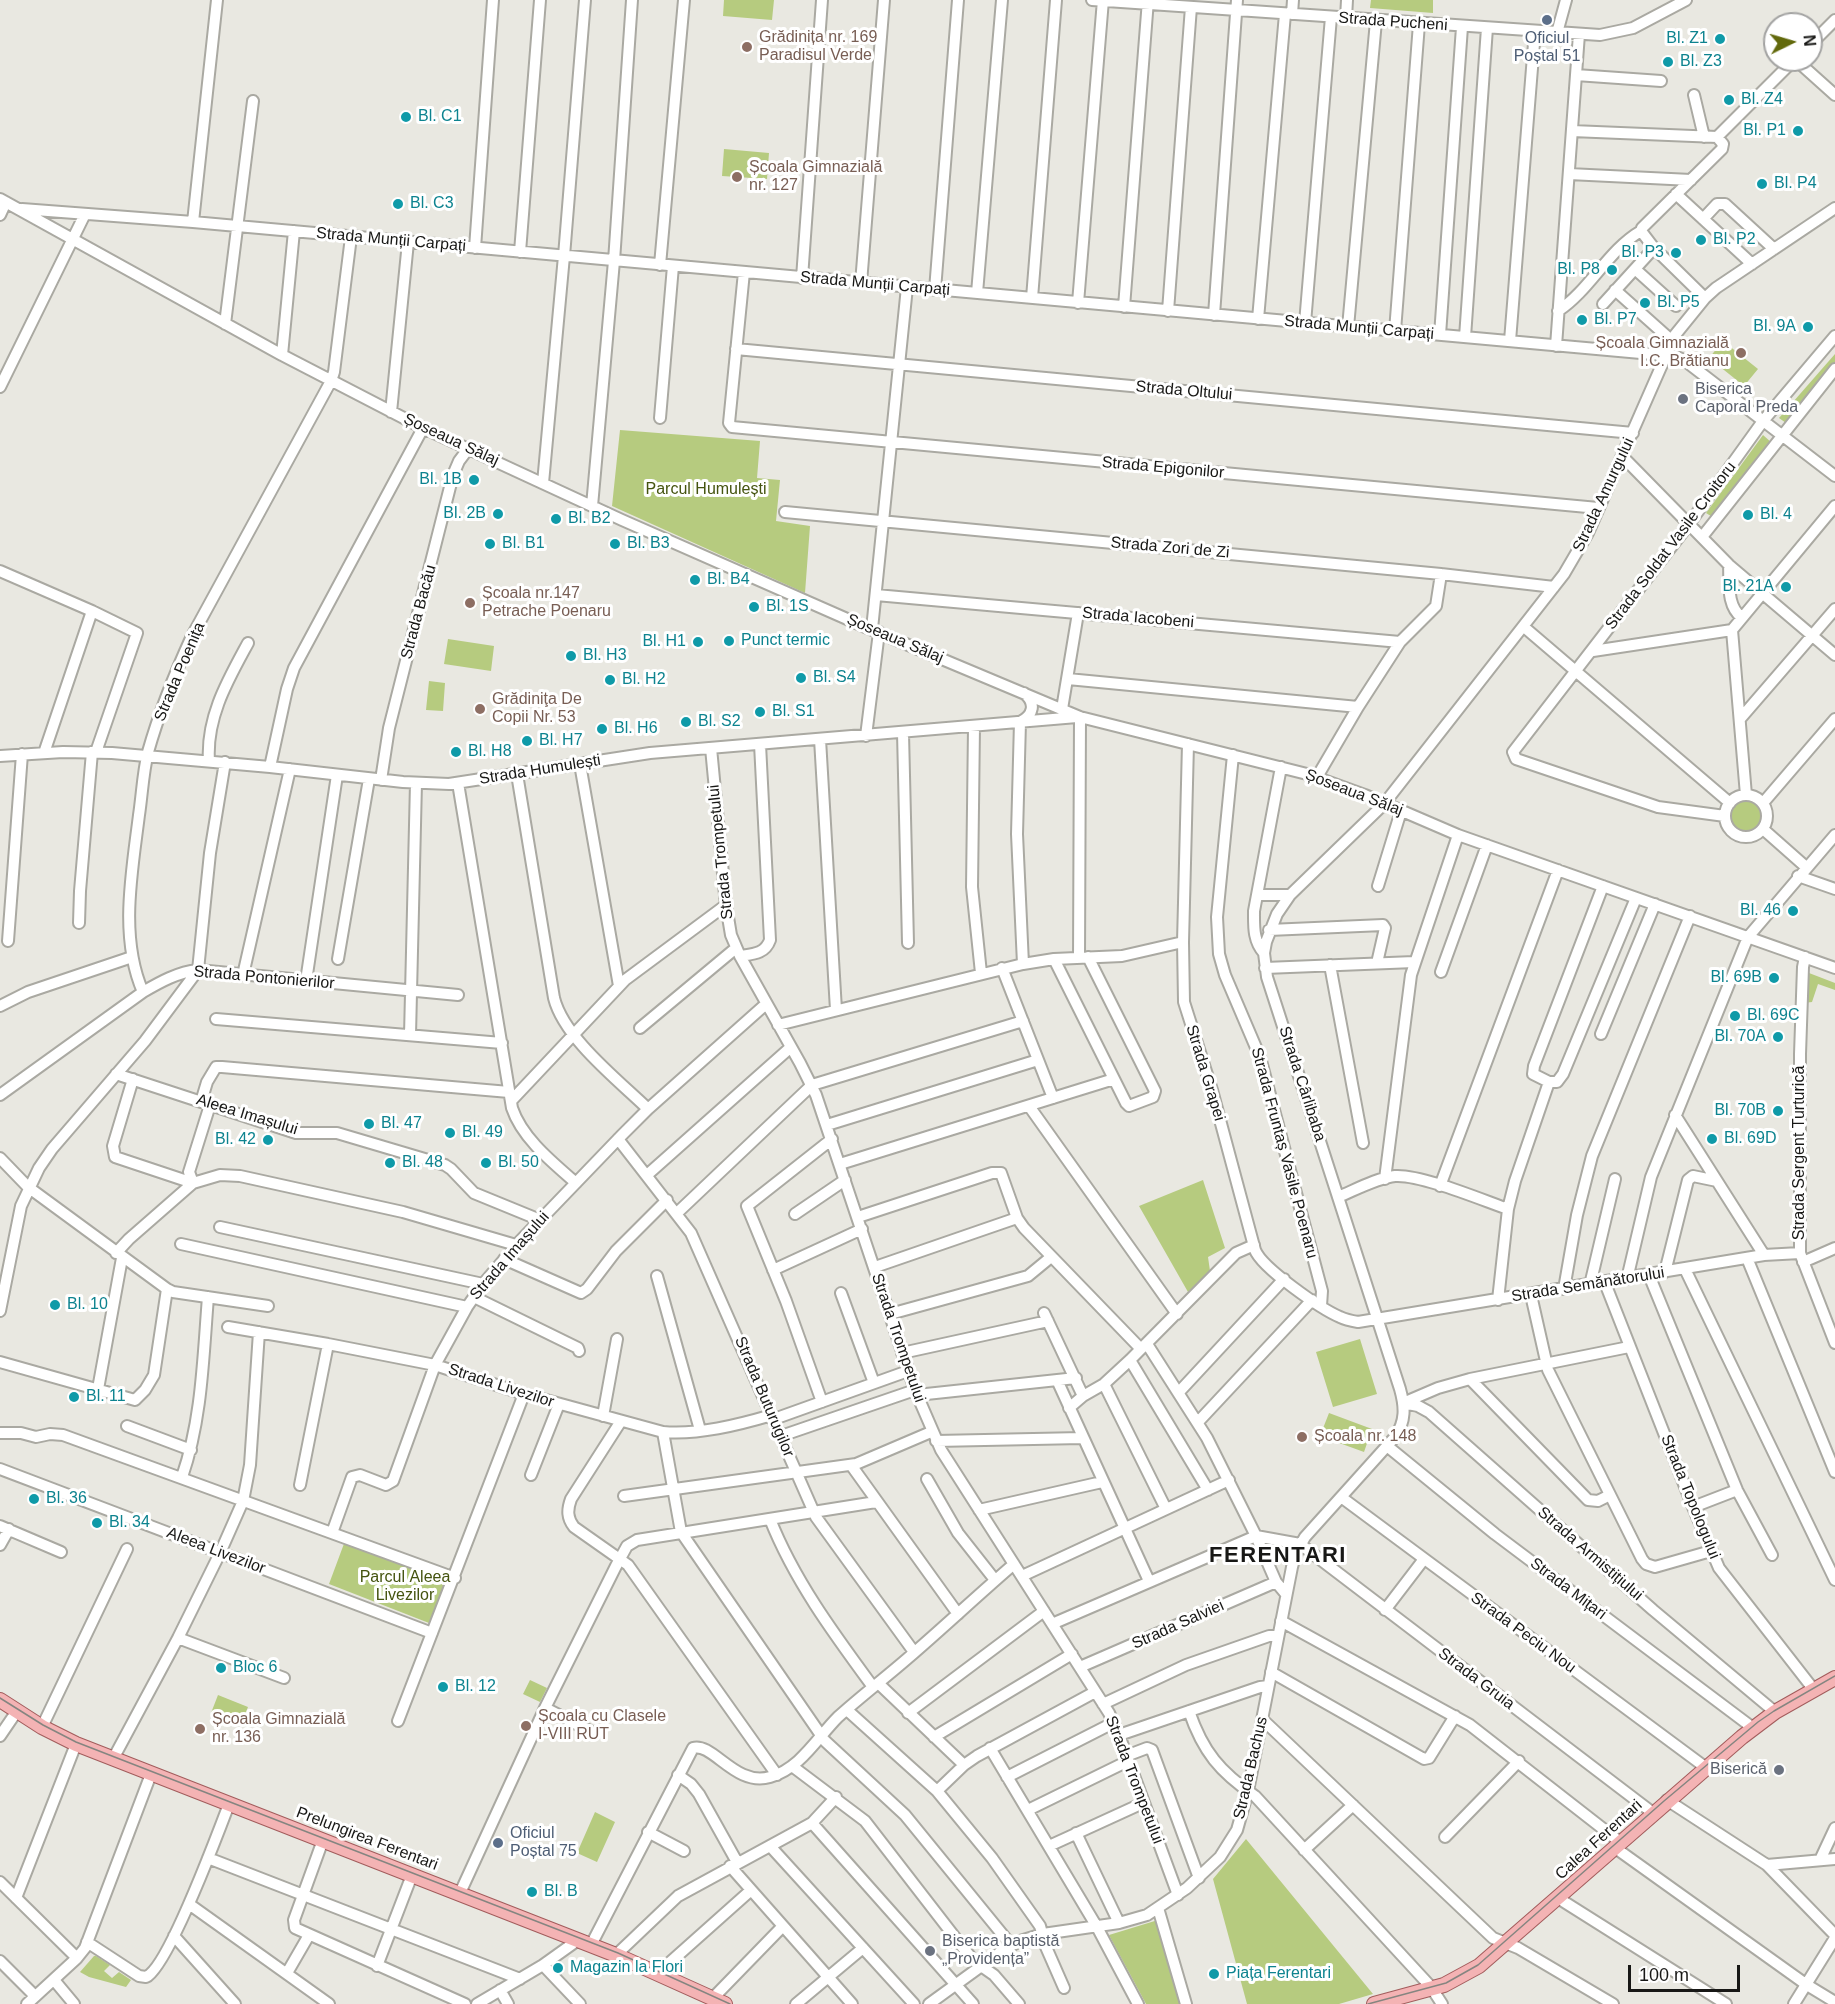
<!DOCTYPE html>
<meta charset="utf-8">
<style>
body{margin:0}
#map{position:relative;width:1835px;height:2004px;overflow:hidden;background:#e9e8e1;font-family:Arial,sans-serif}
canvas{display:block}
.north{position:absolute;left:1763px;top:12px;width:60px;height:60px;box-sizing:border-box;background:#fff;border:2px solid #a3a3a2;border-radius:50%;rotate:85deg;font-size:16px;font-weight:700;line-height:24px;text-align:center;color:#181816}
.north::after{content:'';display:block;margin:auto;width:21px;height:27px;background:#62690c;clip-path:polygon(50% 0,100% 100%,50% 72%,0 100%)}
.scale{position:absolute;left:1628px;top:1965px;width:112px;height:27px;box-sizing:border-box;border:3px solid #181816;border-top:0;padding-left:8px;font-size:18px;line-height:21px;white-space:nowrap;color:#181816;-webkit-text-stroke:4px #fff;paint-order:stroke}
</style>
<div id="map">
<canvas width="1835" height="2004"></canvas>
<div class="north">N</div>
<div class="scale">100 m</div>
</div>
<script>
const context = document.querySelector('canvas').getContext('2d');
context.lineJoin = 'round';
function fillPath(path, color) {
  context.fillStyle = color;
  context.fill(path, 'evenodd');
}
function trace(path, color, width, dash) {
  context.strokeStyle = color;
  context.lineWidth = width;
  context.lineCap = dash ? 'butt' : 'round';
  context.setLineDash(dash || []);
  context.stroke(path);
}
function label(font, color, halo, rows, align = 'center') {
  context.font = font + ' Arial,sans-serif';
  context.lineWidth = 6;
  context.setLineDash([]);
  context.textBaseline = 'middle';
  context.strokeStyle = halo;
  context.fillStyle = color;
  for (const [text, x, y, turn = 0] of rows) {
    context.save();
    context.translate(x, y);
    context.rotate((+turn || 0) * Math.PI / 180);
    context.textAlign = isNaN(turn) ? turn : align;
    if (halo) context.strokeText(text, 0, 0);
    context.fillText(text, 0, 0);
    context.restore();
  }
}
fillPath(new Path2D(`
 M724 0H774L772 20 723 16Z
 M1371 0H1433V13L1370 8Z
 M724 149 769 153 767 179 722 176Z
 M1723 341 1758 369 1744 386 1709 358Z
 M1835 354V362L1786 423 1779 418Z
 M620 430 760 441 757 478 780 480 776 521 810 526 805 593 612 506Z
 M1763 435 1772 443 1714 518 1706 513Z
 M448 639 494 646 491 671 444 664Z
 M429 681 445 683 443 711 426 710Z
 M1727 816a19 19 0 1 1 38 0a19 19 0 1 1-38 0Z
 M1809 973 1835 983V990L1818 984 1812 1002 1804 1003Z
 M1203 1180 1225 1248 1208 1257 1210 1271 1188 1292 1139 1206Z
 M1360 1339 1377 1394 1333 1407 1316 1352Z
 M1329 1413 1372 1429 1364 1452 1320 1436Z
 M345 1541 447 1577 429 1623 329 1584Z
 M530 1680 547 1688 540 1702 523 1694Z
 M218 1695 248 1707 241 1725 211 1713Z
 M595 1812 615 1822 597 1862 577 1853Z
 M1246 1839 1373 1994 1339 2004H1247L1213 1879Z
 M1158 1920 1183 2004H1146L1109 1935Z
 M94 1956H96L110 1965 104 1971 112 1978 119 1972 131 1980 126 1987 89 1977 80 1972Z`), '#b6cb7f');
const minor = new Path2D(`
 M1092 0 1600 35 1633 28 1686 0
 M1292 14 1293 0
 M1346 18 1347 0
 M1557 33 1566 0
 M1811 44 1835 20
 M1796 60 1835 95
 M1576 75 1661 81
 M1694 95 1704 137
 M1572 131 1717 137 1794 60
 M1569 174 1691 180
 M1676 194 1752 264
 M0 199 282 355 423 428 622 520 863 626 1080 717 1307 774 1365 795 1458 835 1835 968
 M22 209 193 222 1674 356 1684 360 1835 476
 M0 215 6 202
 M1703 219 1717 204H1725L1774 249
 M193 222 217 0
 M475 248 493 0
 M1654 248 1705 298
 M520 252 540 0
 M660 265 684 0
 M1635 269 1676 306
 M744 272 729 423 732 427 1598 508
 M802 278 822 0
 M861 283 884 0
 M935 290 958 0
 M1615 290 1671 340
 M977 293 1002 0
 M1032 298 1056 0
 M1078 303 1103 0
 M1603 304 1654 248 1641 231
 M1124 307 1148 0
 M1168 311 1191 7
 M1558 311C1590 290 1608 250 1641 231L1642 228 1722 149 1723 144 1717 137
 M1214 315 1237 0
 M1258 319 1285 14
 M1305 323 1331 17
 M225 324 253 101
 M1348 327 1376 21
 M1395 331 1419 24
 M1440 335 1462 27
 M1465 337 1487 28
 M1510 341 1535 31
 M1556 346 1579 34
 M736 349 1633 433
 M282 355 294 231
 M0 387 85 214
 M391 412 408 242
 M660 418 673 266
 M1622 456 1729 565 1835 655
 M543 483 564 256 585 0
 M592 506 614 261 632 0
 M785 512 1441 574 1554 587
 M1702 537 1835 369
 M1729 565C1730 584 1726 605 1742 618
 M0 571 92 611 137 633 96 752
 M876 595 1400 642
 M1524 627 1730 803
 M872 629 907 287
 M1732 630 1746 795
 M1732 630 1835 506
 M1593 651 1732 630
 M1068 679 1358 707
 M1062 709 1078 613
 M1740 719 1835 609
 M1020 722 1017 834 1023 964
 M1020 722C1034 715 1036 703 1024 693
 M974 727 972 887 981 973
 M903 733 908 943
 M866 736 879 632
 M820 739 836 1010
 M1188 744 1183 942 1184 1002 1212 1090 1255 1250C1262 1268 1321 1309 1340 1317 1346 1320 1352 1321 1358 1322L1764 1255 1800 1253
 M711 748 726 905 731 935 740 956 800 1063 816 1095 915 1390 941 1450 1109 1713 1119 1735 1178 1895
 M44 753 92 611
 M1233 755 1217 917 1219 954 1225 975 1260 1057 1322 1291 1321 1306
 M0 756 63 752 112 753 270 767 403 782 449 784 650 753 1077 717
 M209 761C206 717 228 680 248 643
 M580 764 619 986
 M270 767 287 689 294 668 423 428
 M517 774 554 998C564 1038 618 1080 648 1109
 M1317 777 1358 707 1400 642 1436 606 1441 574
 M381 780 389 728 453 475 459 461 468 449
 M458 783 512 1108C522 1138 552 1162 576 1183
 M1725 816a21 21 0 1 1 42 0a21 21 0 1 1-42 0Z
 M1763 803 1835 719
 M1725 816 1658 807 1516 759 1513 752 1689 524 1763 421 1835 336
 M1763 829 1806 867
 M1798 876 1835 889
 M1378 886 1401 811
 M1603 886 1534 1066 1533 1074 1549 1082H1557L1563 1074 1636 898
 M1257 895H1290
 M79 923 80 891 92 752
 M1269 930 1383 925 1385 928 1377 963
 M8 941 22 754
 M1264 953C1253 941 1254 926 1254 911L1281 767
 M740 956C753 954 765 954 770 940L760 744
 M1805 957 1803 967 1800 1054V1253L1835 1343
 M1079 958 1080 717
 M338 959 369 779
 M1054 959 1126 1103 1129 1106 1153 1097 1155 1091 1088 957
 M1330 965 1363 1143
 M1002 968 1053 1098
 M1265 968 1414 962
 M1441 972 1487 845
 M243 975 290 769
 M306 981 337 775
 M143 992C119 937 132 872 139 815 142 795 143 772 148 752 159 713 175 673 192 636L331 381 334 372 351 237
 M0 1006 28 992 132 957
 M216 1019 502 1043
 M778 1025 1023 964 1054 959 1122 956 1183 942
 M640 1028 736 948
 M1601 1034 1655 904
 M410 1035 416 783
 M116 1074 296 1133H337L445 1165 451 1169 474 1193 540 1220
 M133 1079 113 1146 115 1157 193 1183
 M0 1095 143 992C160 982 178 972 198 970L458 995
 M511 1101 625 980 726 905
 M201 1102 207 1082 216 1067H222L509 1092
 M1029 1106 1177 1314
 M1675 1115 1764 1255
 M827 1125 1038 1060
 M618 1139 691 1233 816 1517 914 1652
 M0 1158 28 1187 167 1289 154 1375 145 1390 135 1400 0 1362
 M840 1164 1114 1079
 M647 1175 791 1047
 M1385 1179 1411 975 1458 835
 M193 1183 189 1172 210 1105
 M1440 1186 1558 870
 M1338 1197C1355 1190 1377 1178 1395 1176 1420 1174 1482 1200 1508 1209
 M677 1213 812 1085 1023 1021
 M795 1214 845 1180
 M858 1217 992 1173H1001L1017 1218 1024 1228 1141 1349
 M220 1227 483 1284
 M181 1244 467 1307
 M116 1253 129 1239 193 1183 220 1175 240 1176 403 1212 516 1245
 M1747 1258 1835 1472
 M504 1259 581 1293 587 1289 616 1251 667 1200
 M1803 1262 1835 1248
 M875 1267 1017 1218
 M1685 1269 1835 1580
 M773 1270 862 1229
 M1665 1272 1688 1180 1693 1176 1717 1181
 M1649 1275 1737 1490 1772 1555
 M657 1276 700 1430
 M1627 1279 1651 1177 1748 937 1835 835
 M1605 1283 1693 1507 1719 1568 1814 1690
 M1590 1285 1615 1179
 M167 1289 173 1292 268 1306
 M1564 1289 1577 1215 1592 1156 1690 916
 M841 1293 874 1383
 M1531 1295 1548 1370 1642 1559 1646 1564 1655 1567 1711 1551
 M474 1297 578 1348 579 1351
 M1498 1300 1508 1209 1515 1181 1549 1082
 M0 1311 21 1206 39 1168 52 1149 145 1041 198 970 210 853 225 762
 M1044 1313 1083 1396
 M890 1314 1028 1276 1051 1257
 M228 1327 328 1344 435 1365 524 1394 663 1432C698 1435 738 1425 772 1415
 M1147 1344 1207 1438 1256 1536 1276 1582 1286 1594
 M902 1353 1048 1321
 M1130 1360 1208 1490
 M1470 1379 1588 1500 1598 1501 1610 1495
 M1057 1380 1149 1581
 M1104 1384 1166 1509
 M98 1389 122 1258
 M1179 1392 1284 1279
 M917 1395 1076 1378
 M822 1402 786 1301 747 1206 832 1139
 M1403 1403 1418 1406 1429 1412 1653 1610 1775 1712
 M1403 1403 1438 1388 1470 1379 1629 1347
 M1069 1408 1083 1396 1104 1384 1130 1360 1236 1253 1254 1245
 M603 1416 617 1339
 M774 1419 908 1371
 M621 1421 571 1499C567 1510 567 1518 574 1527L628 1565 777 1775
 M1198 1422 1312 1300
 M127 1426 191 1450
 M663 1432 681 1532 825 1741 905 1815 1011 1945
 M0 1433H21L36 1437 50 1434 63 1435 455 1578
 M781 1436 915 1390
 M936 1441 1082 1438
 M1387 1446 1495 1534 1753 1728
 M851 1465 958 1614
 M0 1469 432 1633
 M531 1475 559 1404
 M182 1477C202 1419 203 1359 208 1297
 M927 1479 958 1533 995 1580
 M300 1485 328 1344
 M624 1496 856 1464 931 1432
 M1341 1497 1705 1767
 M1693 1507 1737 1490
 M979 1510 1102 1482
 M770 1519C794 1580 834 1634 873 1687
 M0 1526 61 1552
 M332 1533 352 1477 360 1475 386 1485 393 1481 435 1365 467 1307 483 1284 520 1241 622 1135 648 1109 766 1004
 M0 1545 9 1529
 M1022 1576 1229 1480
 M1385 1610 1424 1559
 M1281 1621 1470 1725 1620 1842
 M1052 1624 1256 1536 1300 1544 1653 1813
 M178 1638 284 1678
 M1080 1667 1276 1582
 M1271 1672 1424 1759 1429 1758 1455 1716
 M878 1683 964 1765
 M1103 1704 1186 1665 1269 1636H1278
 M545 1708 590 1731
 M847 1710 937 1791 992 1858 1040 1926 1046 1947 1064 1988
 M1189 1711C1203 1752 1220 1772 1255 1796L1431 1987 1442 2004
 M908 1713 1044 1611
 M1262 1719 1493 1938 1518 1948 1613 2004
 M398 1721 524 1394
 M42 1727 127 1549
 M1119 1735 1260 1687 1268 1686
 M0 1736 17 1711
 M934 1737 1072 1654
 M990 1748 1097 1927 1138 2004
 M1126 1756 1147 1748 1152 1750 1199 1878
 M113 1759 178 1638 220 1553 243 1501 250 1465 259 1332
 M792 1766 865 1821 964 1949 974 1961 994 1975 1019 2004
 M678 1775 691 1784 699 1794 737 1862
 M1007 1777 1113 1723
 M937 1791 964 1765 977 1756 1095 1692
 M1667 1800 1767 1865 1835 1935
 M1028 1810 1128 1761
 M812 1823 973 2004
 M648 1832 684 1851
 M1076 1833 1119 1923
 M1445 1837 1519 1761
 M323 1840 294 1920 295 1928 465 2004
 M770 1846 914 2004
 M1049 1846 1143 1803
 M1614 1847 1807 1985 1835 2002
 M1304 1850 1353 1805
 M208 1858 520 1979
 M1820 1860 1835 1828
 M1767 1865 1835 1859
 M730 1866 852 2004
 M0 1882 77 1958
 M460 1893 545 1708 616 1566 627 1546 637 1540 876 1502
 M16 1898 76 1744
 M1558 1898 1726 2004
 M189 1904 329 2004
 M1158 1908 1186 2004
 M174 1936 235 2004
 M87 1942 139 1976 146 1977C168 1967 218 1833 229 1804
 M591 1945 693 1748C713 1742 735 1787 770 1777 800 1769 817 1738 838 1717 860 1697 885 1678 908 1658 944 1627 978 1595 1014 1564
 M616 1955 678 1896 812 1823 836 1797
 M0 1961 35 1996
 M543 1965 580 2004
 M377 1966 412 1875
 M287 1973 309 1935
 M658 1973 750 1891
 M54 1980 74 2004
 M500 1990 508 2004
 M713 1998 782 1927
 M27 2004 77 1958 85 1948 151 1774
 M477 2004 543 1965 578 1940
 M796 2004 863 1948
 M929 2004 1002 1951 1020 1941 1043 1934 1119 1923 1147 1915 1187 1888 1220 1857 1237 1830 1248 1791 1292 1567 1296 1553 1305 1537 1395 1437C1406 1421 1405 1407 1400 1389L1267 977 1264 953 1266 942 1277 914 1290 895 1384 804 1564 574 1588 533 1675 335 1705 298 1716 288 1835 208
 M1794 2004 1835 1938`);
const major = new Path2D(`
 M0 1700 42 1727 76 1744 616 1955 725 2004
 M1374 2004 1444 1985 1479 1966 1742 1737 1775 1712 1835 1678`);
trace(minor, '#aaa9a2', 14);
trace(major, '#a25c5c', 16);
trace(minor, '#fff', 10);
trace(major, '#f4b3b4', 14);
trace(new Path2D(`
 M0 1698 43 1725 76 1742 618 1953 730 2004
 M1368 2004 1446 1983 1478 1965 1664 1801 1758 1722 1774 1711 1835 1676`), '#858580', 1.5);
for (const [x, y, r, color] of [
 [1547,20,6,"#5c6f8a"],
 [1720,39,6,"#0f9aa8"],
 [747,47,6,"#8d6e63"],
 [1668,62,6,"#0f9aa8"],
 [1729,100,6,"#0f9aa8"],
 [406,117,6,"#0f9aa8"],
 [1798,131,6,"#0f9aa8"],
 [737,177,6,"#8d6e63"],
 [1762,184,6,"#0f9aa8"],
 [398,204,6,"#0f9aa8"],
 [1701,240,6,"#0f9aa8"],
 [1676,253,6,"#0f9aa8"],
 [1612,270,6,"#0f9aa8"],
 [1645,303,6,"#0f9aa8"],
 [1582,320,6,"#0f9aa8"],
 [1808,327,6,"#0f9aa8"],
 [1741,353,6,"#8d6e63"],
 [1683,399,6,"#6b7280"],
 [474,480,6,"#0f9aa8"],
 [498,514,6,"#0f9aa8"],
 [1748,515,6,"#0f9aa8"],
 [556,519,6,"#0f9aa8"],
 [490,544,6,"#0f9aa8"],
 [615,544,6,"#0f9aa8"],
 [695,580,6,"#0f9aa8"],
 [1786,587,6,"#0f9aa8"],
 [470,603,6,"#8d6e63"],
 [754,607,6,"#0f9aa8"],
 [729,641,6,"#0f9aa8"],
 [698,642,6,"#0f9aa8"],
 [571,656,6,"#0f9aa8"],
 [801,678,6,"#0f9aa8"],
 [610,680,6,"#0f9aa8"],
 [480,709,6,"#8d6e63"],
 [760,712,6,"#0f9aa8"],
 [686,722,6,"#0f9aa8"],
 [602,729,6,"#0f9aa8"],
 [527,741,6,"#0f9aa8"],
 [456,752,6,"#0f9aa8"],
 [1793,911,6,"#0f9aa8"],
 [1774,978,6,"#0f9aa8"],
 [1735,1016,6,"#0f9aa8"],
 [1778,1037,6,"#0f9aa8"],
 [1778,1111,6,"#0f9aa8"],
 [369,1124,6,"#0f9aa8"],
 [450,1133,6,"#0f9aa8"],
 [1712,1139,6,"#0f9aa8"],
 [268,1140,6,"#0f9aa8"],
 [390,1163,6,"#0f9aa8"],
 [486,1163,6,"#0f9aa8"],
 [55,1305,6,"#0f9aa8"],
 [74,1397,6,"#0f9aa8"],
 [1302,1437,6,"#8d6e63"],
 [34,1499,6,"#0f9aa8"],
 [97,1523,6,"#0f9aa8"],
 [221,1668,6,"#0f9aa8"],
 [443,1687,6,"#0f9aa8"],
 [526,1726,6,"#8d6e63"],
 [200,1729,6,"#8d6e63"],
 [1779,1770,6,"#6b7280"],
 [498,1843,6,"#5c6f8a"],
 [532,1892,6,"#0f9aa8"],
 [930,1951,6,"#6b7280"],
 [558,1968,6,"#0f9aa8"],
 [1214,1974,6,"#0f9aa8"]
]) {
  const dot = new Path2D();
  dot.arc(x, y, r, 0, 2 * Math.PI);
  context.fillStyle = color;
  context.fill(dot);
  trace(dot, '#fff', 2);
}
label('16px', '#181816', '#fff', [
 ["Strada Pucheni",1393,22,4],
 ["Strada Munții Carpați",391,240,5],
 ["Strada Munții Carpați",875,284,5],
 ["Strada Munții Carpați",1359,328,5],
 ["Strada Oltului",1184,391,5],
 ["Șoseaua Sălaj",451,440,25],
 ["Strada Epigonilor",1163,468,5],
 ["Strada Amurgului",1604,495,-65],
 ["Strada Soldat Vasile Croitoru",1671,546,-53],
 ["Strada Zori de Zi",1170,548,5],
 ["Strada Bacău",419,612,-75],
 ["Strada Iacobeni",1138,618,5],
 ["Șoseaua Sălaj",895,639,23],
 ["Strada Poenița",180,672,-67],
 ["Strada Humulești",540,770,-9],
 ["Șoseaua Sălaj",1354,793,21],
 ["Strada Trompetului",721,852,-96],
 ["Strada Pontonierilor",264,978,5],
 ["Strada Grapei",1205,1073,73],
 ["Strada Cârlibaba",1302,1084,72],
 ["Aleea Imașului",247,1115,17],
 ["Strada Fruntaș Vasile Poenaru",1284,1153,75],
 ["Strada Sergent Turturică",1800,1153,-90],
 ["Strada Imașului",510,1256,-49],
 ["Strada Semănătorului",1588,1285,-9],
 ["Strada Trompetului",898,1338,71],
 ["Strada Livezilor",501,1386,18],
 ["Strada Buturugilor",764,1397,67],
 ["Strada Topologului",1690,1497,68],
 ["Aleea Livezilor",216,1551,21],
 ["Strada Armistițiului",1590,1554,41],
 ["Strada Mițari",1568,1589,37],
 ["Strada Salviei",1178,1625,-24],
 ["Strada Peciu Nou",1523,1633,36],
 ["Strada Gruia",1476,1679,37],
 ["Strada Bachus",1251,1768,-77],
 ["Strada Trompetului",1134,1780,69],
 ["Prelungirea Ferentari",367,1839,21],
 ["Calea Ferentari",1599,1840,-42]
]);
label('16px', '#785e54', '#fff', [
 ["Grădinița nr. 169",759,38],
 ["Paradisul Verde",759,56],
 ["Școala Gimnazială",749,168],
 ["nr. 127",749,186],
 ["Școala Gimnazială",1729,344,"right"],
 ["I.C. Brătianu",1729,362,"right"],
 ["Școala nr.147",482,594],
 ["Petrache Poenaru",482,612],
 ["Grădiniţa De",492,700],
 ["Copii Nr. 53",492,718],
 ["Școala nr. 148",1314,1437],
 ["Școala cu Clasele",538,1717],
 ["I-VIII RUT",538,1735],
 ["Școala Gimnazială",212,1720],
 ["nr. 136",212,1738]
], 'left');
label('16px', '#4e5e75', '#fff', [
 ["Oficiul",1547,39],
 ["Poștal 51",1547,57],
 ["Oficiul",510,1834,"left"],
 ["Poștal 75",510,1852,"left"]
]);
label('16px', '#0d838f', '#fff', [
 ["Bl. Z1",1708,39,"right"],
 ["Bl. Z3",1680,62],
 ["Bl. Z4",1741,100],
 ["Bl. C1",418,117],
 ["Bl. P1",1786,131,"right"],
 ["Bl. P4",1774,184],
 ["Bl. C3",410,204],
 ["Bl. P2",1713,240],
 ["Bl. P3",1664,253,"right"],
 ["Bl. P8",1600,270,"right"],
 ["Bl. P5",1657,303],
 ["Bl. P7",1594,320],
 ["Bl. 9A",1796,327,"right"],
 ["Bl. 1B",462,480,"right"],
 ["Bl. 2B",486,514,"right"],
 ["Bl. 4",1760,515],
 ["Bl. B2",568,519],
 ["Bl. B1",502,544],
 ["Bl. B3",627,544],
 ["Bl. B4",707,580],
 ["Bl. 21A",1774,587,"right"],
 ["Bl. 1S",766,607],
 ["Punct termic",741,641],
 ["Bl. H1",686,642,"right"],
 ["Bl. H3",583,656],
 ["Bl. S4",813,678],
 ["Bl. H2",622,680],
 ["Bl. S1",772,712],
 ["Bl. S2",698,722],
 ["Bl. H6",614,729],
 ["Bl. H7",539,741],
 ["Bl. H8",468,752],
 ["Bl. 46",1781,911,"right"],
 ["Bl. 69B",1762,978,"right"],
 ["Bl. 69C",1747,1016],
 ["Bl. 70A",1766,1037,"right"],
 ["Bl. 70B",1766,1111,"right"],
 ["Bl. 47",381,1124],
 ["Bl. 49",462,1133],
 ["Bl. 69D",1724,1139],
 ["Bl. 42",256,1140,"right"],
 ["Bl. 48",402,1163],
 ["Bl. 50",498,1163],
 ["Bl. 10",67,1305],
 ["Bl. 11",86,1397],
 ["Bl. 36",46,1499],
 ["Bl. 34",109,1523],
 ["Bloc 6",233,1668],
 ["Bl. 12",455,1687],
 ["Bl. B",544,1892],
 ["Magazin la Flori",570,1968],
 ["Piața Ferentari",1226,1974]
], 'left');
label('16px', '#5b616d', '#fff', [
 ["Biserica",1695,390],
 ["Caporal Preda",1695,408],
 ["Biserică",1767,1770,"right"],
 ["Biserica baptistă",942,1942],
 ["„Providența”",942,1960]
], 'left');
label('16px', '#455410', '#fff', [
 ["Parcul Humulești",706,490],
 ["Parcul Aleea",405,1578],
 ["Livezilor",405,1596]
]);
context.letterSpacing = '1.5px';
label('bold 22px', '#181816', '#fff', [
 ["FERENTARI",1278,1556]
]);
context.letterSpacing = '0px';
</script>
